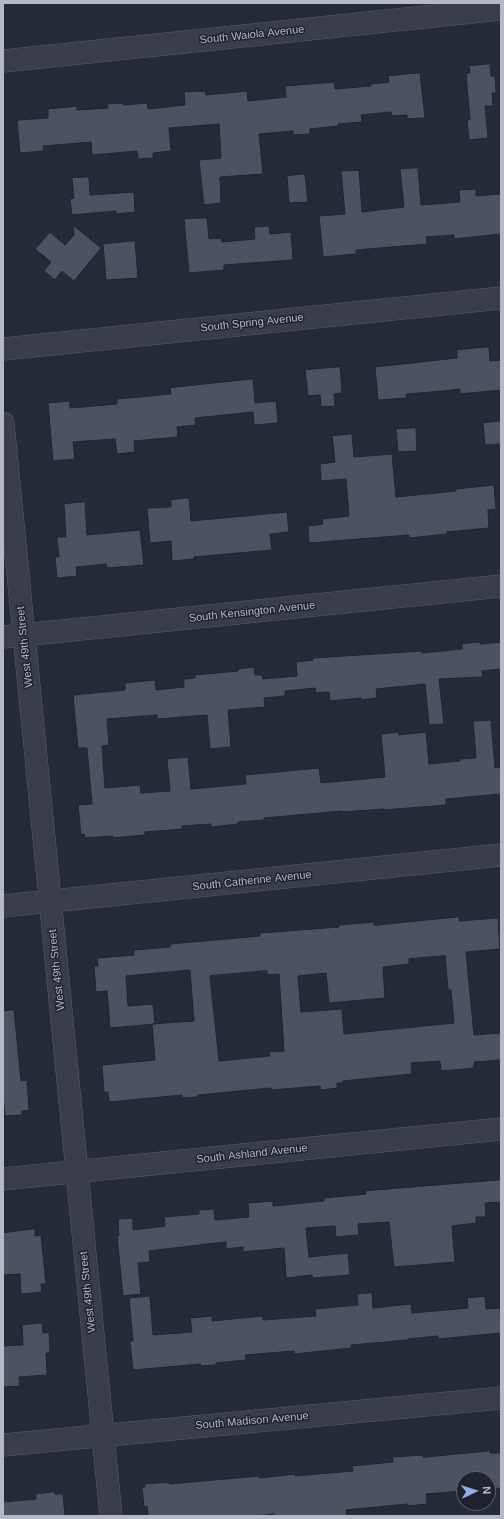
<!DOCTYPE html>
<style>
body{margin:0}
#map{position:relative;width:504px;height:1519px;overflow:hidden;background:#252c38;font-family:Arial,sans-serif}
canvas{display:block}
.frame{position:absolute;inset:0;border:4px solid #b4b9c4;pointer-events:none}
.north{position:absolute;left:456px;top:1471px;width:40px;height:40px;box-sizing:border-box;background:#1e232e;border:1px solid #5a5f6a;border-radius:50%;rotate:86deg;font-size:11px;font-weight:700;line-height:16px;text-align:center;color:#b4b9c4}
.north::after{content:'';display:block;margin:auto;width:14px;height:18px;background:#93adea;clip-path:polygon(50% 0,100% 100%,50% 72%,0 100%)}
</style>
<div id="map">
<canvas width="504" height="1519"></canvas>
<div class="frame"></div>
<div class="north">N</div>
</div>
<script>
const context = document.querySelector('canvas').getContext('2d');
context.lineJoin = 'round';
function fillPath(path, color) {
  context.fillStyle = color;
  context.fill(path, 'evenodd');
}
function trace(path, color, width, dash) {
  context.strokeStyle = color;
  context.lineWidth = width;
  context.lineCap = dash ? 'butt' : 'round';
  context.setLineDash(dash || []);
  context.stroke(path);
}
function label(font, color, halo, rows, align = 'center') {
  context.font = font + ' Arial,sans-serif';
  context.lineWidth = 3;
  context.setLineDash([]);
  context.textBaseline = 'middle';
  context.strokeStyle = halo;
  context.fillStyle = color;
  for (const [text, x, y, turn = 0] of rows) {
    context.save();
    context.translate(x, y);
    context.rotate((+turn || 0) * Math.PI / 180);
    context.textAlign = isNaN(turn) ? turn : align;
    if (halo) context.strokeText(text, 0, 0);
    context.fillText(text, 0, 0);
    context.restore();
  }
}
const building = new Path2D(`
 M490 64 491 76H495L496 93H492L493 106H485L488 138 469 140 467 120H470L466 73H470L469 66Z
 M420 73 425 118 407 119V115L392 116 391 112 361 115 362 122 338 124V126L310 129V134L293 135V131L259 134 263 174 220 177 221 203 204 205 199 160 221 158 219 124 169 128 171 151 153 153V158L138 159 137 151 92 155 91 142 43 146 44 151 20 153 17 120 48 118V109L77 106V110L108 108 107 104 123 103 124 105 147 103 148 109 185 105 184 92 205 91 206 95 247 91 248 101 286 97 285 86 334 82 335 89 371 86 370 84 389 82 388 76Z
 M418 168 421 205 460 202 459 190 476 189V196L501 194V234L454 239V235L426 237 427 244 356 250V254L323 257 319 216 345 214 341 171 359 170 362 212 404 207 400 169Z
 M305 174 308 202 289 203 287 176Z
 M89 177 90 195 134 192 135 212 116 214V211L72 215 70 199 74 198 72 178Z
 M207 218 209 239 221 238 222 242 255 239 254 227 269 226 270 234 291 232 293 260 224 265V270L189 273 184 219Z
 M73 225 101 248 74 281 62 271 55 280 44 271 51 262 35 249 50 232 65 245 74 235Z
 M135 241 138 278 106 280 103 244Z
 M489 347 490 361 501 360V390L460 394V389L443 391 406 394 407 398 378 400 375 367 457 358V350Z
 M340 367 342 393 334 394 335 406 321 407 320 395 308 396 305 370Z
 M253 379 255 403 276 401 278 423 254 425 253 412 195 418 196 425 177 427 178 437 134 441 135 452 117 454 115 439 73 442 75 459 53 461 48 403 70 401V408L117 404V399L171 394 170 388Z
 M501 421V444L485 445 483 423Z
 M416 428 417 451 398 452 396 429Z
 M352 434 354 457 392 454 396 497 456 491V489L494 485 496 509 488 510 489 528 447 532V534L410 538 409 535 309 543 308 526 323 524 322 519 349 516 346 479 321 481 320 464 335 462 332 436Z
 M189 498 191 521 287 512 289 532 270 534 272 550 194 557V559L172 561 171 541 150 543 147 508 171 507V500Z
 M85 502 87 535 140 530 144 565 107 568 106 564 76 567 77 576 57 578 55 557H59L57 537H66L64 504Z
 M480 642V644L501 642V669L482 671 483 677 439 679 444 724 429 725 425 684 376 689 377 698 361 700V698L330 701 329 692 316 693 315 688 285 691V696L264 698 265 707 228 710 231 747 210 749 207 715 157 719V715L107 719 109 745 102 746 105 788 140 785 141 793 170 791 167 759 188 757 191 789 246 784 245 775 319 768 321 783 385 777 381 734 399 732V735L426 732 429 764 460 761V759L476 758 473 721 491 720 495 768 501 767V794L446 799V805L384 810V809L343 812 342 811 264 818V820L238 822V824L211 827V824L182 826V829L145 832V835L113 838V836L85 838 84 834 81 835 78 805 92 804 87 748H78L73 695 125 690V683L155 680 156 690 184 687V679L195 678V675L238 671V669L254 667 255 675H262L263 679 297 676 296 662 313 660V658L422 651V653L462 649V644Z
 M459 917V921L498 918 500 949 466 952 474 1035 501 1033V1060L474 1062V1068L441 1071 440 1061 411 1063 412 1074 343 1081V1083H337V1088L321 1090 320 1086 271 1090V1088L198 1095V1097L182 1098V1095L109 1102 108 1092H104L102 1065 155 1060 152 1024 194 1021 190 970 126 976 128 1006 153 1004 155 1024 110 1028 107 991 96 992 94 966H98L97 958 134 955V950L170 947V944L260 936V933L339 927V925L374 922V925ZM445 956 448 990H451L454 1023 344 1034 342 1009 301 1012 298 976 326 973 329 1003 385 998 383 967 409 964V959ZM267 971V975L279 974 284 1051 269 1052 270 1056 219 1061 210 976Z
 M14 1010 21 1081 27 1080 29 1110 22 1111V1115L5 1116 3 1095V1011Z
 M501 1180V1202L485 1203 486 1217H476V1223L452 1226 455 1262 394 1267 389 1222 358 1224 359 1235 336 1237 335 1226 306 1228 309 1257 348 1253 350 1275 313 1278 312 1275 286 1278 284 1248 243 1252V1247L226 1249V1242L207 1244 149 1251 150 1262 138 1263 141 1294 123 1296 117 1236H119L118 1219 133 1218V1230L165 1226 164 1217 199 1214V1210L214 1209 215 1220 249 1217 248 1203 273 1201V1206L324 1201V1198L366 1194V1191Z
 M35 1229V1236L41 1235 46 1284H41L42 1292 21 1294 20 1274 3 1275V1233Z
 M372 1293 373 1308 411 1304 412 1313 468 1308 467 1298 485 1296 486 1309 500 1308 501 1333 438 1339V1336L408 1339V1340L351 1345V1348L294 1354V1351L245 1355 246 1360 216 1363V1365L201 1366V1364L133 1370 130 1341H133L129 1298 150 1296 153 1335 192 1332 190 1318 212 1316V1321L263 1316V1320L316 1316 315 1309 358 1305 357 1294Z
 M42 1323 43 1333 49 1332 50 1353H46L47 1375 19 1377 20 1386 4 1387 3 1383V1346L23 1345 22 1325Z
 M490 1451V1453H501V1488L488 1489V1479H464V1491L426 1494 427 1504 408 1506V1504L346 1510 347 1516H275L274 1514 256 1516H148L147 1506 144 1507 142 1487H145V1484L169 1482V1484L259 1476V1478L295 1474V1476L353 1471 352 1466 393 1462 392 1457 423 1455V1457Z
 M55 1492V1494H63L65 1516H3V1502L36 1499V1494Z`);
fillPath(building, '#4c5261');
trace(building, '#202530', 1);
const minor = new Path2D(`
 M3 61 501 9
 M3 349 501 298
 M3 423 111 1516
 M3 637 501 586
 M3 906 501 855
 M3 1179 501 1129
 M3 1445 501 1398`);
trace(minor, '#575c67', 23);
trace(minor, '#393e49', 22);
label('11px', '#b4b9c4', '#1e232e', [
 ["South Waiola Avenue",252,35,-6],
 ["South Spring Avenue",252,323,-6],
 ["South Kensington Avenue",252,612,-6],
 ["West 49th Street",25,647,-96],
 ["South Catherine Avenue",252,881,-6],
 ["West 49th Street",57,970,-96],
 ["South Ashland Avenue",252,1154,-6],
 ["West 49th Street",88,1292,-96],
 ["South Madison Avenue",252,1421,-5]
]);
</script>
